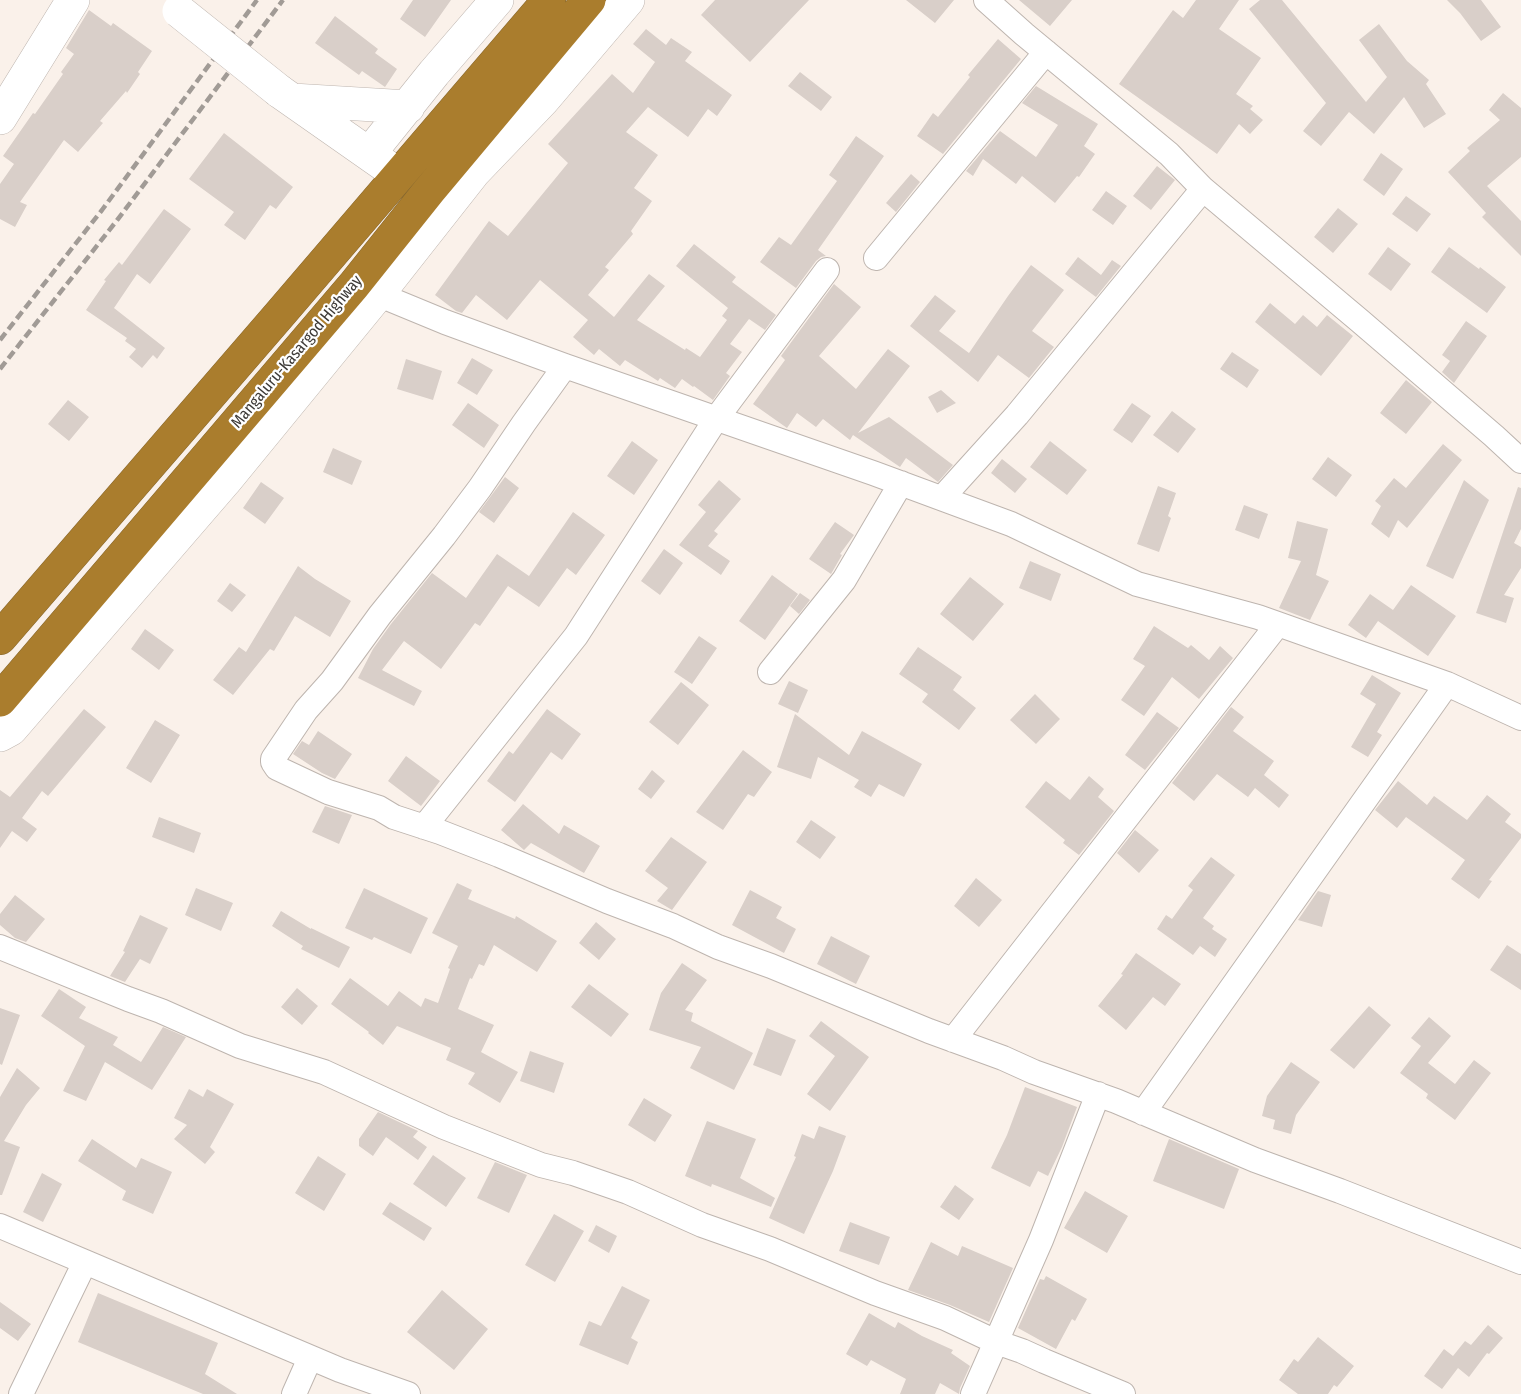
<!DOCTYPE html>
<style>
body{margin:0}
canvas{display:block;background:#faf1ea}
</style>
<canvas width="1521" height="1394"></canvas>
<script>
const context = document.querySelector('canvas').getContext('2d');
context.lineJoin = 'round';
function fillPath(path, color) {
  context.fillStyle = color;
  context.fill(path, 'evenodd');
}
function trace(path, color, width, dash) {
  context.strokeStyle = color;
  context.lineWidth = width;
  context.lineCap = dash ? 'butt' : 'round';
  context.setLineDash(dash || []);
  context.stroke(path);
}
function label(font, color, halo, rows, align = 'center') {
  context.font = font + ' "Fira Sans Condensed",sans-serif';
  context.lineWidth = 4.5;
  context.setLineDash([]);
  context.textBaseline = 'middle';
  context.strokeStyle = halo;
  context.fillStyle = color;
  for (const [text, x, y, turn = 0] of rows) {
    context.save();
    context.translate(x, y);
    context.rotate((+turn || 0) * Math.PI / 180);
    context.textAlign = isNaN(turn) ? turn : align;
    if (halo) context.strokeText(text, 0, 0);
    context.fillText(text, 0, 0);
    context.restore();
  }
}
fillPath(new Path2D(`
 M413 0H451L425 37 400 19Z
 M715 0H809L750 62 701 15Z
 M906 0H954L935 23Z
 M1019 0H1072L1050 26Z
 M1196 0H1239L1219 29 1261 58 1236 94 1253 106 1250 109 1263 120 1250 134 1239 124 1217 154 1119 84 1173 10 1183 18Z
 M1260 0H1282L1366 102 1387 77 1359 40 1379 24 1407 61 1429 80 1426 84 1446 114 1424 128 1404 97 1374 134 1349 112 1321 146 1303 131 1326 103 1249 9Z
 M1447 0H1481L1501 27 1481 41 1460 13Z
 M89 10 111 26 113 23 152 51 138 72 140 74 127 93 126 91 100 121 103 123 78 152 64 140 20 202 27 205 15 227 0 219V184L14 164 3 156 33 113 35 114 63 74 61 72 74 54 66 48Z
 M335 16 378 49 375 53 397 69 385 87 362 71 359 75 315 43Z
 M646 29 666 45 671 38 692 52 685 61 732 95 717 116 708 109 688 137 648 107 626 132 658 155 634 188 652 201 631 231 633 234 605 267 609 270 588 295 614 317 649 274 665 286 637 320 685 350 686 348 700 357 727 320 722 316 728 308 676 266 694 244 736 277 732 282 776 315 765 330 749 319 730 344 742 352 726 373 730 376 713 400 694 386 693 387 682 379 675 388 660 378 658 381 625 360 620 366 599 349 594 355 573 337 588 320 540 280 507 320 476 295 462 313 456 311 435 295 489 221 508 236 568 163 548 144 612 74 633 93 655 62 633 44Z
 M998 39 1021 59 943 154 917 136 933 113 938 117 970 77 968 75Z
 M800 72 832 97 821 111 788 86Z
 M1036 86 1098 124 1084 146 1095 154 1079 177 1077 176 1055 203 1022 176 1016 184 983 159 973 176 966 171 1000 131 1036 157 1058 125 1022 103Z
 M1503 93 1521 108V157L1487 186 1521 221V256L1482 217 1486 213 1448 172 1470 151 1467 148 1500 120 1489 110Z
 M224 133 293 187 276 209 270 205 245 240 224 225 234 212 189 179Z
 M856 136 884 156 818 250 826 256 821 257 816 261 796 288 760 262 779 237 791 245 837 181 829 175Z
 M1381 153 1403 169 1384 196 1363 180Z
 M1157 166 1175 180 1151 210 1133 196Z
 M911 174 920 182 896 212 886 203Z
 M1106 191 1127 206 1113 225 1092 210Z
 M1406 196 1431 214 1417 232 1392 214Z
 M1338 208 1358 224 1333 253 1314 237Z
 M164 209 191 229 150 284 137 274 114 308 165 348 157 359 153 355 142 368 129 357 136 349 125 341 127 338 86 310 106 281 104 280 119 262 122 265Z
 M1388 247 1411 264 1391 291 1368 274Z
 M1449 247 1479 269 1480 267 1506 287 1487 313 1431 272Z
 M1078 257 1101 275 1112 260 1121 266 1096 297 1065 274Z
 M1031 265 1064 290 1032 331 1054 347 1029 378 998 355 978 382 910 326 935 295 956 311 939 331 969 353 1008 296Z
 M834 284 861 307 819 356 856 389 888 349 910 366 858 433 889 417 953 465 938 482 906 458 900 467 853 435 850 440 823 419 816 427 797 413 787 428 753 404 785 360 781 356Z
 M1270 303 1295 324 1303 315 1317 327 1327 315 1353 336 1321 376 1255 322Z
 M1466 321 1487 336 1454 383 1442 372 1450 361 1442 355Z
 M1232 352 1259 370 1247 388 1220 369Z
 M472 358 493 370 477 395 457 383Z
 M406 359 442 371 433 400 397 389Z
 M1406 380 1432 402 1406 434 1380 413Z
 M941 390 956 403 937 413 928 397Z
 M68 400 89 417 69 441 48 424Z
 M468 403 499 425 484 448 452 425Z
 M1132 403 1151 416 1132 443 1113 430Z
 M1172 411 1196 429 1178 453 1153 435Z
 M632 441 658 460 634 495 607 476Z
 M1050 441 1087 470 1067 495 1030 467Z
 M1443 444 1462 460 1407 528 1398 520 1389 538 1371 524 1381 506 1375 501 1394 478 1406 488Z
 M333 448 362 461 352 485 323 472Z
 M1328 457 1352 475 1336 497 1312 479Z
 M1002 459 1027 479 1015 493 991 473Z
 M505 477 519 488 494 523 479 512Z
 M719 480 741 499 714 531 718 534 708 546 730 561 721 575 679 545 706 512 698 505Z
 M1464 480 1489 500 1453 579 1426 566Z
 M261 482 284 498 265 524 243 508Z
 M1158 486 1176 493 1168 516 1171 518 1159 552 1137 544Z
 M1518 487 1521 488V529L1514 543 1521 547V568L1504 595 1514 598 1506 623 1476 613Z
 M1244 505 1268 514 1259 539 1235 530Z
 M573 512 605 535 576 575 567 568 539 607 508 586 480 626 475 623 441 669 404 641 382 670 422 691 414 706 358 678 373 649 391 624 432 573 466 598 497 554 529 576Z
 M1297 521 1328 529 1316 575 1329 581 1310 620 1279 608 1301 561 1288 558Z
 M835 522 854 535 840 554 842 555 831 574 809 559Z
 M664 549 683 563 660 595 641 581Z
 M1030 561 1061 574 1051 601 1019 588Z
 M298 566 315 579 351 601 330 637 295 616 274 651 270 649 233 695 213 680 239 647 246 652Z
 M772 575 798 594 765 640 739 621Z
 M970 577 1004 604 973 641 940 614Z
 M230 583 246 595 232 612 217 601Z
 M1411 585 1456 616 1428 656 1378 621 1366 638 1348 625 1370 594 1393 610Z
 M800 593 810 600 799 614 790 606Z
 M1154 626 1188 648 1191 645 1209 660 1220 646 1233 658 1199 699 1172 677 1144 716 1121 700 1145 666 1133 659Z
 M145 629 174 650 159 670 131 649Z
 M699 636 717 648 692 684 674 672Z
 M918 647 962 677 953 690 976 708 959 730 922 702 928 694 899 674Z
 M1372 675 1401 693 1377 732 1382 735 1368 757 1351 747 1376 704 1360 694Z
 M789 681 808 690 798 713 778 704Z
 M681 682 709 705 678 745 649 722Z
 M1035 694 1060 719 1036 744 1010 720Z
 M1231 707 1244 717 1233 731 1274 761 1264 775 1289 795 1279 808 1255 788 1248 797 1217 774 1194 801 1172 783Z
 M84 709 106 727 48 796 42 791 22 818 37 829 27 842 12 831 0 848V790L10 797Z
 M547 709 581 734 562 760 551 752 515 802 487 781 509 751 513 754Z
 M1157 712 1179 728 1145 770 1125 755Z
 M795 714 849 755 862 731 922 764 904 797 879 784 871 797 854 787 859 780 818 757 811 779 777 767Z
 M155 720 180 735 151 783 126 768Z
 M318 731 352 754 335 779 322 773 293 754 302 741 309 745Z
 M743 750 772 772 754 797 748 794 723 830 696 812Z
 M406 756 440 781 421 806 388 781Z
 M652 770 665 781 651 799 638 789Z
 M1089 776 1104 789 1098 797 1114 811 1079 855 1063 843 1065 840 1025 807 1046 781 1070 800Z
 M1398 781 1427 805 1434 796 1467 820 1487 795 1511 814 1505 822 1521 834V838L1489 880 1492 881 1479 899 1451 879 1465 860 1406 817 1397 828 1375 810Z
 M523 804 559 834 564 825 600 846 584 873 531 843 524 850 501 830Z
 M325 806 352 815 339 844 312 832Z
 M159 817 201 833 194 853 152 837Z
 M811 820 836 837 820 859 796 842Z
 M1135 830 1159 850 1139 873 1117 853Z
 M671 837 707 862 672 910 657 901 668 888 645 871Z
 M1211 857 1235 875 1203 918 1214 926 1212 929 1227 939 1215 957 1200 946 1193 955 1157 929 1166 915 1172 919 1193 890 1188 886Z
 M976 878 1002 900 979 927 954 906Z
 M457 883 472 890 468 899 515 919 516 916 557 941 537 972 494 945 484 966 479 964 472 979 470 978 458 1009 494 1025 481 1052 518 1072 500 1103 468 1084 475 1073 446 1060 451 1048 397 1026 383 1045 368 1033 369 1032 331 1004 350 978 388 1006 399 991 421 1007 425 998 438 1003 450 969 448 968 458 946 432 933Z
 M196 888 233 903 221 931 185 915Z
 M364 888 428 918 411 954 374 937 372 940 345 928Z
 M750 890 782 907 776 918 796 929 784 953 732 925Z
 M1318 891 1331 895 1322 927 1298 920Z
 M15 895 45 919 26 942 15 938 0 925V914Z
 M281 911 311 929V928L350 947 339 968 301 949 303 946 272 926Z
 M140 915 168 928 150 964 140 959 125 982 110 976 125 952 123 951Z
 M596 922 616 939 599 960 579 943Z
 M831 936 870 956 856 984 817 964Z
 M1507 945 1521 954V990L1490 970Z
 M1136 953 1181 984 1165 1006 1153 997 1126 1030 1098 1006 1123 975 1121 974Z
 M682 963 707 980 685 1010 693 1013 691 1021 753 1053 734 1090 690 1068 701 1047 649 1030 661 993Z
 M589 984 629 1014 611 1037 571 1007Z
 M297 988 318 1006 302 1025 281 1007Z
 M59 989 86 1007 79 1018 118 1037 113 1045 141 1062 163 1027 186 1037 152 1090 105 1062 86 1101 63 1091 85 1046 41 1016Z
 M1369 1006 1391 1025 1354 1069 1330 1050Z
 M0 1008 20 1015 2 1065 0 1064Z
 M1429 1017 1451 1036 1428 1063 1455 1084 1474 1060 1491 1073 1455 1120 1426 1098 1428 1094 1400 1073 1421 1046 1411 1038Z
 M821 1021 869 1057 830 1111 807 1094 835 1056 809 1036Z
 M767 1028 796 1040 781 1076 753 1065Z
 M530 1051 564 1063 554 1093 520 1081Z
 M1291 1062 1320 1082 1296 1115 1291 1134 1273 1129 1275 1120 1262 1116 1267 1096Z
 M17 1068 40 1088 26 1105 4 1141 20 1147 2 1195H0V1097Z
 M1025 1087 1077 1107 1062 1147 1048 1176 1038 1171 1030 1187 991 1168 1007 1135Z
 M189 1089 203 1097 207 1089 234 1104 210 1147 215 1152 205 1164 174 1139 187 1125 174 1118Z
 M644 1098 672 1115 655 1142 628 1125Z
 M378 1112 418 1131 413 1137 427 1147 418 1160 386 1137 373 1156 359 1146V1139Z
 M707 1121 756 1139 740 1178 775 1198 771 1207 712 1184 711 1187 685 1176Z
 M819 1126 846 1136 833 1171 804 1234 769 1218 796 1157 794 1156 802 1134 814 1139Z
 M92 1139 136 1168 141 1158 172 1172 153 1214 122 1200 126 1191 78 1161Z
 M1169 1139 1239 1169 1224 1209 1153 1181Z
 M433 1155 466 1178 446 1207 413 1184Z
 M318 1156 346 1174 324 1211 295 1193Z
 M495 1162 527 1175 509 1213 477 1198Z
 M42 1173 62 1184 43 1222 23 1212Z
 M955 1185 974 1199 959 1220 940 1207Z
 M1085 1191 1128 1216 1107 1253 1064 1228Z
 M390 1202 432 1228 424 1241 382 1214Z
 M554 1214 584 1231 555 1282 525 1265Z
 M850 1222 890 1237 879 1265 839 1251Z
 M596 1225 617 1236 609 1253 588 1241Z
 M931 1242 958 1256 962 1246 1013 1268 989 1322 950 1305 908 1290Z
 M1046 1276 1087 1299 1075 1321 1072 1319 1056 1349 1018 1328 1040 1279 1044 1280Z
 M622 1286 650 1300 631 1338 638 1342 628 1365 579 1345 589 1321 601 1326Z
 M442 1290 488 1329 454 1370 407 1332Z
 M98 1293 218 1343 205 1374 237 1394H203L78 1342Z
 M0 1302 31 1324 18 1341 0 1328Z
 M869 1313 895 1328 898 1322 922 1336 953 1350 951 1353 970 1366 960 1388 959 1394 940 1383 935 1394H900L906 1379 871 1360 867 1366 846 1354Z
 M1488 1325 1503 1338 1489 1354 1487 1353 1469 1377 1458 1368 1442 1389 1424 1376 1444 1349 1453 1356 1465 1341 1471 1345Z
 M1318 1337 1354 1366 1337 1387 1334 1385 1328 1394H1298L1279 1380 1294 1359 1298 1362Z`), '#d9cfc9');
const street = new Path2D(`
 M986 0 1024 34 1169 154 1203 189 1360 321 1494 436 1521 461
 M876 258 1046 52
 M365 289 445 322 565 366 873 473 1011 524 1137 584 1258 617 1447 684 1521 718
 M565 366 524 423 480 488 444 536 380 615 332 681 306 710 273 759V762L277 768 328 792 379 808 394 817 440 832 499 855 607 901 673 926 718 947 771 966 929 1031 1003 1058 1034 1072 1116 1101 1255 1160 1340 1191 1521 1262
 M942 498 1017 415 1203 189
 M770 672 844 580 901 483
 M424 827 576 636 716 419 827 270
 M0 947 128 999 161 1011 240 1046 324 1072 444 1127 541 1165 573 1173 628 1192 702 1225 770 1249 875 1293 945 1318 996 1342 1022 1351 1044 1361 1123 1394
 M953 1040 1278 624
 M1143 1113 1447 684
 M0 1226 340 1370 408 1394
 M21 1394 85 1262
 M294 1394 310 1358
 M973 1394 1041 1240 1098 1094`);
const secondary = new Path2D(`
 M279 91 386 166
 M292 100 408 107
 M0 118 73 0
 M369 154 434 73 497 0
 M454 182 467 177 474 172 543 100 628 0
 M0 735 11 729 225 481 378 294 474 172`);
const highway = new Path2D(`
 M0 638 280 314 549 0
 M0 700 354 285 429 191 589 0`);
trace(street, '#beb5af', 26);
trace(secondary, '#beb5af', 34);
trace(highway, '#846630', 34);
trace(street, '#fff', 24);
trace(secondary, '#fff', 33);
trace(highway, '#aa7d2d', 33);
trace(new Path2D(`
 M0 340 102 210 257 0
 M0 369 118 219 283 0`), '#a19b96', 4.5, [9, 4.5]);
const secondaryBridge = new Path2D(`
 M179 11 279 91`);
trace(secondaryBridge, '#beb5af', 34, []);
trace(secondaryBridge, '#fff', 33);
label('16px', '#3d3a37', '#fff', [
 ["Mangaluru-Kasargod Highway",297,352,-50]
]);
</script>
